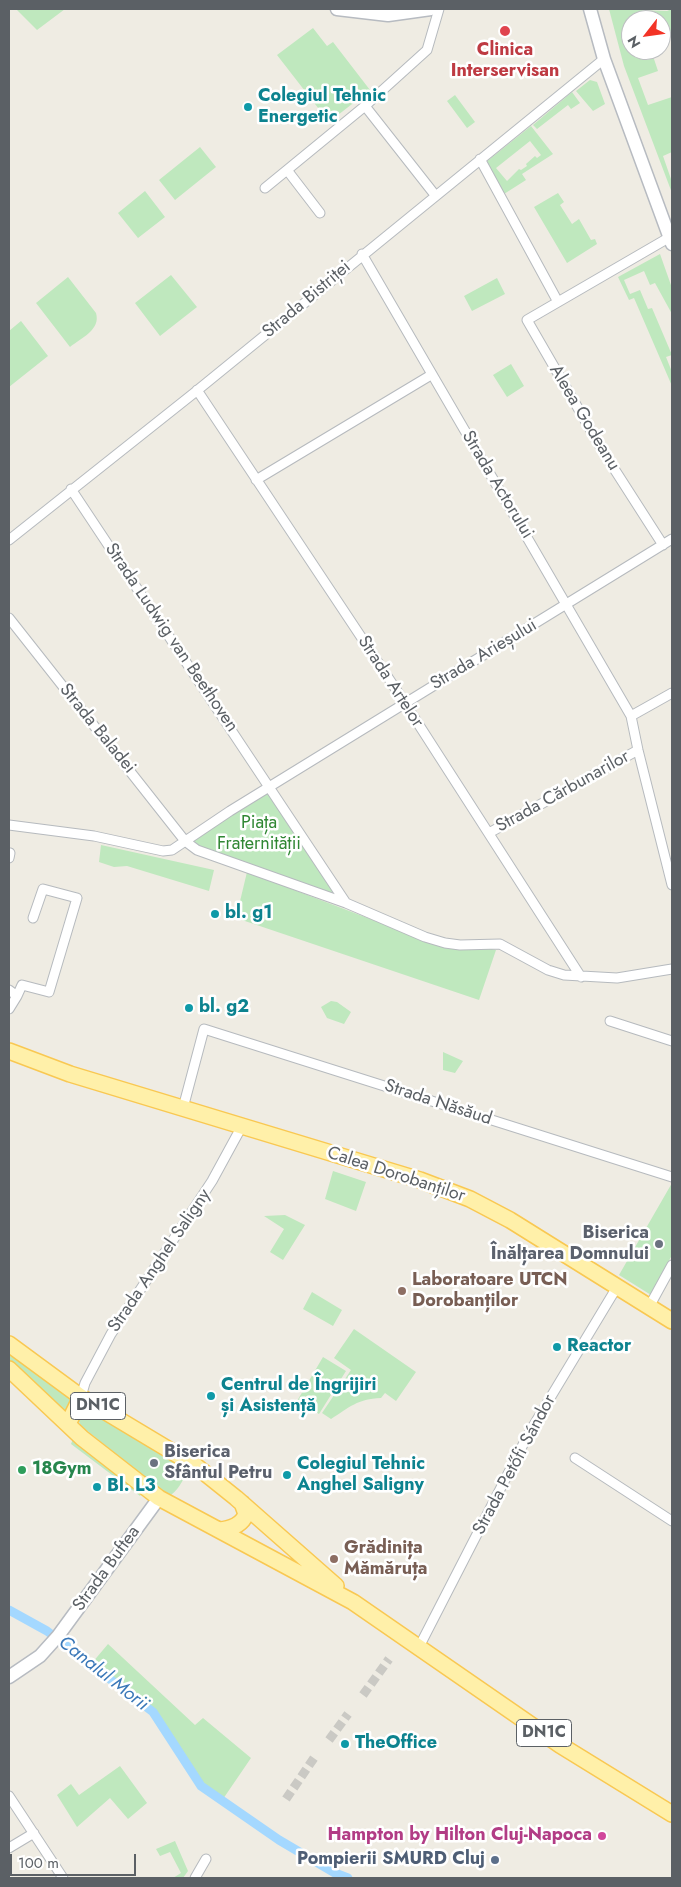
<!DOCTYPE html>
<meta charset="utf-8">
<style>
body{margin:0}
#map{position:relative;width:681px;height:1887px;overflow:hidden;background:#efece3;font-family:Jost,sans-serif}
canvas{display:block}
.frame{position:absolute;inset:0;border:10px solid #5b6065;pointer-events:none}
.north{position:absolute;left:621px;top:10px;width:50px;height:50px;box-sizing:border-box;background:#fff;border:1px solid #bdbfc1;border-radius:50%;rotate:240deg;font-size:14px;font-weight:700;line-height:20px;text-align:center;color:#5b6065}
.north::after{content:'';display:block;margin:auto;width:18px;height:22px;background:#f33326;clip-path:polygon(50% 0,100% 100%,50% 72%,0 100%)}
.scale{position:absolute;left:10px;top:1854px;width:126px;height:22px;box-sizing:border-box;border:2px solid #5b6065;border-top:0;padding-left:6px;font-size:15px;line-height:18px;white-space:nowrap;color:#5b6065;-webkit-text-stroke:4px #fff;paint-order:stroke}
</style>
<div id="map">
<canvas width="681" height="1887"></canvas>
<div class="frame"></div>
<div class="north">N</div>
<div class="scale">100 m</div>
</div>
<script>
const context = document.querySelector('canvas').getContext('2d');
context.lineJoin = 'round';
function fillPath(path, color) {
  context.fillStyle = color;
  context.fill(path, 'evenodd');
}
function trace(path, color, width, dash) {
  context.strokeStyle = color;
  context.lineWidth = width;
  context.lineCap = dash ? 'butt' : 'round';
  context.setLineDash(dash || []);
  context.stroke(path);
}
function label(font, color, halo, rows, align = 'center') {
  context.font = font + ' Jost,sans-serif';
  context.lineWidth = 5;
  context.setLineDash([]);
  context.textBaseline = 'middle';
  context.strokeStyle = halo;
  context.fillStyle = color;
  for (const [text, x, y, turn = 0] of rows) {
    context.save();
    context.translate(x, y);
    context.rotate((+turn || 0) * Math.PI / 180);
    context.textAlign = isNaN(turn) ? turn : align;
    if (halo) context.strokeText(text, 0, 0);
    context.fillText(text, 0, 0);
    context.restore();
  }
}
fillPath(new Path2D(`
 M16 9H65L37 30Z
 M609 9 667 11 672 9V37L661 40V20H631V50H651L658 71 638 78 648 105 672 97V152L663 156 672 182V193L624 66Z
 M313 28 327 46 333 42 370 90 329 122 277 55Z
 M590 80 597 82 605 104 593 111 576 91Z
 M572 92 580 103 571 109 568 105 537 129 533 125Z
 M455 95 475 122 467 128 447 101Z
 M531 126 553 154 522 174 526 180 504 194 486 162ZM530 141 541 155 537 158 535 156 526 164 527 166 521 170 519 169 507 181 496 168Z
 M200 147 216 167 175 200 159 180Z
 M145 191 165 217 138 238 118 213Z
 M558 193 564 202 560 205 572 224 579 219 591 240 595 239 597 244 567 263 534 207Z
 M660 254 672 288V314L655 283 650 285 644 271 624 280 630 294 640 290 648 309 652 308 672 355 666 357 672 372V386L634 298 629 300 618 277Z
 M171 275 197 307 160 336 135 303Z
 M68 277 96 313C101 330 81 338 70 347L36 303Z
 M497 278 505 294 472 311 464 296Z
 M21 321 48 356 9 387V331Z
 M511 364 524 386 507 397 493 375Z
 M271 787 346 903 185 841Z
 M101 845 214 870 209 891 127 866 114 867 99 862Z
 M247 872 449 949 483 947 496 950 479 1000 236 918Z
 M331 1001 337 1002 351 1012 344 1024 327 1018 321 1007Z
 M443 1052 463 1061 455 1073 443 1070Z
 M333 1171 366 1182 356 1211 325 1199Z
 M672 1183V1255L651 1295 619 1275Z
 M285 1215 305 1225 283 1260 270 1252 284 1229 264 1216Z
 M312 1292 342 1310 333 1326 303 1309Z
 M354 1329 416 1372 396 1401 385 1393 381 1398C357 1399 350 1407 331 1419L322 1413 351 1370 334 1358Z
 M9 1351 75 1400 66 1418 9 1362Z
 M323 1357 346 1371 319 1414 297 1401Z
 M84 1407 136 1435 186 1471C185 1479 176 1493 169 1496L81 1426 77 1418Z
 M74 1436 144 1490 140 1496 71 1444Z
 M108 1644 195 1725 203 1718 251 1758 223 1799 202 1783 193 1771 155 1710 92 1663Z
 M120 1766 147 1803 128 1819 110 1798 77 1827 57 1795 71 1784 79 1795Z
 M175 1841 188 1871 183 1878H173L181 1873 170 1852 160 1856 156 1849Z`), '#bfe8be');
trace(new Path2D(`
 M9 1610 47 1631 153 1712 201 1786 279 1840 335 1873 348 1878`), '#a4d8ff', 9);
trace(new Path2D(`
 M363 1695 389 1659
 M329 1740 348 1714
 M286 1799 314 1758`), '#cac9c4', 9, [9, 4.5]);
const street = new Path2D(`
 M365 106 435 195
 M480 159 558 302
 M265 188 287 170
 M320 213 287 170 365 106 427 50 439 9
 M362 254 631 716 638 750 672 885
 M197 390 401 697 581 977
 M256 480 431 375
 M71 489 346 903
 M9 540 194 393 604 59
 M663 545 604 453 527 320 670 237
 M9 618 185 841 197 850 346 903 425 937 445 943 460 945 500 944 548 970 564 975 617 978 672 969
 M631 716 672 693
 M9 825 94 836 163 851 172 850 230 811 672 539
 M489 833 638 750
 M9 858 10 853
 M9 990 17 996 9 1009
 M17 996 22 985 49 992 77 898 43 889 33 918
 M610 1021 672 1041
 M183 1108 204 1029 672 1177
 M649 1307 672 1265
 M81 1397 85 1383 111 1334 212 1181 242 1126
 M575 1458 672 1521
 M419 1647 529 1433 617 1287
 M9 1796 63 1878
 M9 1848 34 1833
 M195 1878 206 1859`);
const secondary = new Path2D(`
 M337 9 388 15 431 9
 M590 9 604 59 672 244
 M9 1677 40 1656 58 1636 159 1498`);
const primary = new Path2D(`
 M9 1051 70 1074 420 1180 470 1199 510 1220 672 1321
 M9 1344 81 1397 196 1466 236 1498 336 1586
 M9 1369 82 1438 159 1498 353 1602 560 1745 672 1814
 M68 1424 81 1397
 M219 1530C231 1529 242 1525 246 1514L242 1503`);
trace(street, '#b6babe', 11);
trace(secondary, '#b7bbc1', 15);
trace(primary, '#f9c852', 18);
trace(street, '#fff', 9);
trace(secondary, '#fff', 12);
trace(primary, '#fff0a9', 15);
for (const [x, y, r, color] of [
 [505,31,6,"#e0444e"],
 [248,107,5,"#0f9aa8"],
 [215,914,5,"#0f9aa8"],
 [189,1008,5,"#0f9aa8"],
 [659,1244,5,"#6b7280"],
 [402,1291,5,"#8d6e63"],
 [557,1347,5,"#0f9aa8"],
 [211,1396,5,"#0f9aa8"],
 [154,1463,5,"#6b7280"],
 [22,1470,5,"#2e9e5b"],
 [287,1475,5,"#0f9aa8"],
 [97,1487,5,"#0f9aa8"],
 [334,1559,5,"#8d6e63"],
 [345,1744,5,"#0f9aa8"],
 [602,1836,5,"#d1479c"],
 [495,1860,5,"#5c6f8a"]
]) {
  const dot = new Path2D();
  dot.arc(x, y, r, 0, 2 * Math.PI);
  context.fillStyle = color;
  context.fill(dot);
  trace(dot, '#fff', 2);
}
for (const [x, y, w] of [
 [98,1406,55],
 [544,1733,55]
]) {
  const box = new Path2D();
  box.roundRect(x - w / 2, y - 13.5, w, 27, 4);
  context.fillStyle = '#fff';
  context.fill(box);
  trace(box, '#5b6065', 1);
}
label('bold 16px', '#5b6065', null, [
 ["DN1C",98,1406],
 ["DN1C",544,1733]
]);
label('bold 18px', '#be3a42', '#fff', [
 ["Clinica",505,51],
 ["Interservisan",505,72]
]);
label('bold 18px', '#0d838f', '#fff', [
 ["Colegiul Tehnic",258,97],
 ["Energetic",258,118],
 ["bl. g1",225,914],
 ["bl. g2",199,1008],
 ["Reactor",567,1347],
 ["Centrul de Îngrijiri",221,1386],
 ["și Asistență",221,1407],
 ["Colegiul Tehnic",297,1465],
 ["Anghel Saligny",297,1486],
 ["Bl. L3",107,1487],
 ["TheOffice",355,1744]
], 'left');
label('18px', '#5b6065', '#fff', [
 ["Strada Bistriței",307,300,-40],
 ["Aleea Godeanu",584,418,59],
 ["Strada Actorului",497,485,59],
 ["Strada Ludwig van Beethoven",171,638,56],
 ["Strada Arieșului",484,655,-31],
 ["Strada Artelor",390,682,57],
 ["Strada Baladei",97,729,51],
 ["Strada Cărbunarilor",563,792,-29],
 ["Strada Năsăud",438,1103,18],
 ["Calea Dorobanților",396,1175,18],
 ["Strada Anghel Saligny",160,1261,-56],
 ["Strada Petőfi Sándor",515,1465,-62],
 ["Strada Buftea",107,1569,-54]
]);
label('18px', '#308733', '#fff', [
 ["Piața",259,824],
 ["Fraternității",259,845]
]);
label('bold 18px', '#5b616d', '#fff', [
 ["Biserica",649,1234],
 ["Înălțarea Domnului",649,1255],
 ["Biserica",164,1453,"left"],
 ["Sfântul Petru",164,1474,"left"]
], 'right');
label('bold 18px', '#785e54', '#fff', [
 ["Laboratoare UTCN",412,1281],
 ["Dorobanților",412,1302],
 ["Grădinița",344,1549],
 ["Mămăruța",344,1570]
], 'left');
label('bold 18px', '#27864d', '#fff', [
 ["18Gym",32,1470]
], 'left');
label('bold 18px', '#b23c85', '#fff', [
 ["Hampton by Hilton Cluj-Napoca",592,1836]
], 'right');
label('bold 18px', '#4e5e75', '#fff', [
 ["Pompierii SMURD Cluj",485,1860]
], 'right');
label('italic 19px', '#3a78b8', '#fff', [
 ["Canalul Morii",103,1674,38]
]);
</script>
